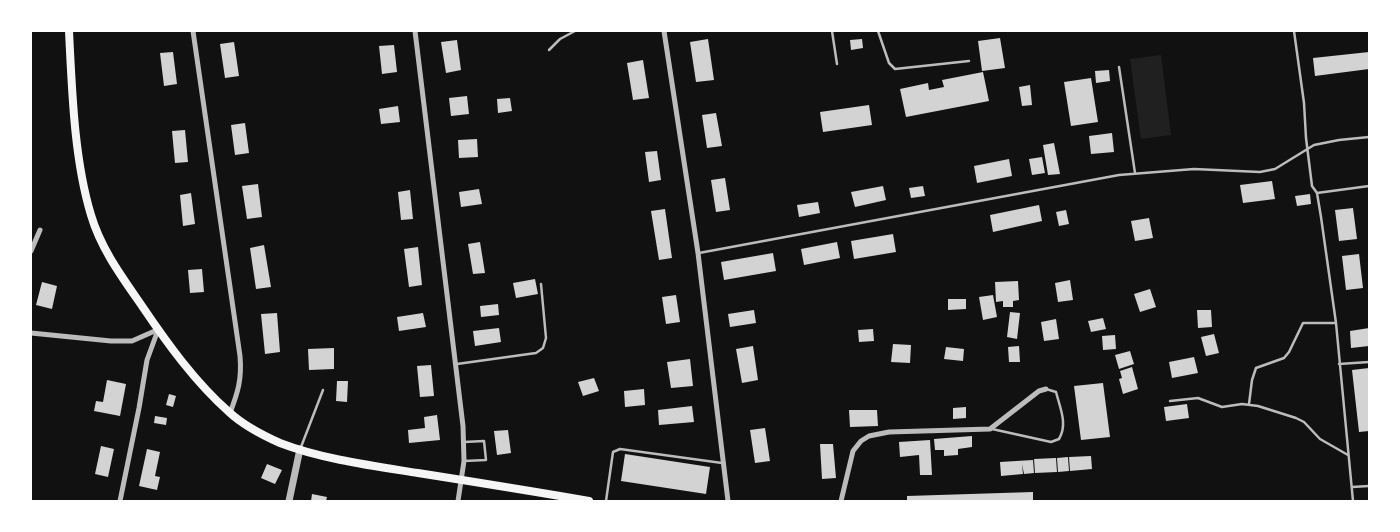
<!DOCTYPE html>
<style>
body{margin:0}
#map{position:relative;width:1400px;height:532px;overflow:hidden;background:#111;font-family:"Source Serif 4",serif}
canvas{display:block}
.frame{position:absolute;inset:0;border:32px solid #fff;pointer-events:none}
</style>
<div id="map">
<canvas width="1400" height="532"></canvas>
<div class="frame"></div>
</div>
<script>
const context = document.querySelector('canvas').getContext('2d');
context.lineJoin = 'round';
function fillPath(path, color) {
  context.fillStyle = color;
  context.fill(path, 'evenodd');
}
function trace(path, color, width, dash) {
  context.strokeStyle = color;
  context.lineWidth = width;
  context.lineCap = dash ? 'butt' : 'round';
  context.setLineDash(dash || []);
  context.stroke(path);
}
fillPath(new Path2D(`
 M1161 55 1171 135 1141 139 1130 59Z`), '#202020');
fillPath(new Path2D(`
 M1000 38 1005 68 982 71 978 41Z
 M708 39 714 80 696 82 690 42Z
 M862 39 863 48 851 50 850 40Z
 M457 40 461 70 446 73 441 42Z
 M234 42 239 76 225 78 220 44Z
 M394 45 397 72 382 74 379 46Z
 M173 52 177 84 164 86 160 53Z
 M1369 52V69L1315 76 1313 58Z
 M643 60 649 98 633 100 627 63Z
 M1109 70 1110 81 1096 83 1095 71Z
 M983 72 989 101 906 117 900 89 928 83 929 90 944 87 942 80Z
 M1091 78 1098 122 1071 126 1064 82Z
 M1030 85 1032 105 1022 106 1019 87Z
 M467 96 469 114 451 116 449 98Z
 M510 98 512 111 498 113 497 99Z
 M869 105 872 125 823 132 820 112Z
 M398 106 400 122 381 124 379 109Z
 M716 113 722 146 707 148 702 115Z
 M245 123 249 153 235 155 231 125Z
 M185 130 188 162 175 163 172 131Z
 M1112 133 1114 152 1091 154 1089 136Z
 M477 139 478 157 459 158 458 140Z
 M1054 143 1060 174 1048 175 1043 145Z
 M657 151 661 180 649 182 645 152Z
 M1042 157 1045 173 1032 175 1029 159Z
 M1009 159 1012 176 977 183 974 166Z
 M725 178 730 210 716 212 711 180Z
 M1272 181 1275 199 1243 203 1240 185Z
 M258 184 262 217 247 219 242 186Z
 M883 186 886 200 855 207 851 192Z
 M923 186 925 196 911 198 909 188Z
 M479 189 482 204 461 207 459 192Z
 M410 190 413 219 401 220 398 192Z
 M191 193 195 224 183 226 180 195Z
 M1310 194 1311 204 1297 206 1295 196Z
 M818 202 820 213 799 217 797 205Z
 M1039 205 1042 221 993 232 990 215Z
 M1353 208 1357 239 1339 241 1335 210Z
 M665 209 672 258 659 260 651 211Z
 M1066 210 1069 224 1059 226 1056 212Z
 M1149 218 1153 238 1135 241 1131 221Z
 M893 234 896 252 854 259 851 241Z
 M480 242 485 273 473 274 468 244Z
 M837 242 840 258 804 265 801 249Z
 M264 245 271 287 256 289 250 248Z
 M418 247 422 285 409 287 404 249Z
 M773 253 776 271 724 280 721 262Z
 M1359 254 1363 288 1346 290 1342 256Z
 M202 269 204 292 190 293 188 270Z
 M535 279 538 294 516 298 513 283Z
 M1070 280 1073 300 1058 302 1055 283Z
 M1018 281 1019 300 1013 301V307H1003V301L996 302 995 282Z
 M42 282 57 286 52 309 36 305Z
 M1150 289 1156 307 1140 312 1134 294Z
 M676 295 680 322 666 324 662 297Z
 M993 295 997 317 983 320 979 297Z
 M948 299H966V309L948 310Z
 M498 304 499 315 481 317 480 306Z
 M754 310 756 323 730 327 728 314Z
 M1197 310H1211L1212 327 1198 328Z
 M1010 312 1020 313 1017 339 1007 337Z
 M277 313 280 352 265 354 261 314Z
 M423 313 426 327 399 331 397 317Z
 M1103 318 1106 329 1091 332 1088 321Z
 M1056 319 1059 339 1044 341 1041 322Z
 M499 328 501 342 475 346 473 331Z
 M1369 328V346L1351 348 1350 331Z
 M873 329 874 341 859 342 858 330Z
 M1214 334 1219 353 1206 356 1201 337Z
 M1115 335 1116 349 1103 350 1102 336Z
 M893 344 911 345 910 363 891 362Z
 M753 346 758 380 742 383 736 349Z
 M1019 346 1020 362H1009L1008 347Z
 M946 347 964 349 963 361 944 359Z
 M334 348V369L309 370 308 349Z
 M1130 351 1134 364 1119 369 1115 355Z
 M1194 357 1198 373 1172 378 1169 362Z
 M690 359 693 386 671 388 667 362Z
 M431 365 434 396 420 397 417 366Z
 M1132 367 1138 389 1123 394 1119 379 1122 378 1120 371Z
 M1369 368V431L1359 432 1352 370Z
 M594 378 599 391 583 396 578 382Z
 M107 380 126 384 120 416 94 411 96 401 103 402Z
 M337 381H348L347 402 336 401Z
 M1103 383 1110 437 1081 440 1074 386Z
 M644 389 645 405 625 407 624 391Z
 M169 394 176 396 173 407 166 405Z
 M1187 404 1189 418 1166 421 1164 407Z
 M692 406 694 422 659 425 658 410Z
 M966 407V418L953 419V408Z
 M849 410H877L878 426 850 427Z
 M437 415 440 440 409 443 408 430 425 428 424 417Z
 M155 416 167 418 166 425 154 423Z
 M765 428 770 461 755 463 750 430Z
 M508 430 511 453 497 455 494 431Z
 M972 436V447L958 449V455L944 456V450H935L934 439Z
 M930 440 932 475H920L919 455 900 457 899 442Z
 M820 444H833L836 478 822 479Z
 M101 446 114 449 108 477 95 474Z
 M147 449 160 452 155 476 160 477 157 490 139 486Z
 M625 454 710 467 706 494 621 481Z
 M1091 456 1092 469 1070 471 1069 457Z
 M1068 457 1069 471 1058 472 1057 458Z
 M1056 458 1057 472 1035 473 1034 459Z
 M1033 460 1034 473 1024 474 1022 464 1023 474 1001 476 1000 462Z
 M267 464 282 470 275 484 261 478Z
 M1033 492V501H907V496Z
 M312 494 327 497 326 501H311Z`), '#d3d3d3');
trace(new Path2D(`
 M832 31 837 64
 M878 31 889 63 895 69 969 61
 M1294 31 1304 103 1306 138 1312 186 1317 193 1321 217 1336 323 1353 501
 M549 50 560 39 575 31
 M1119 67 1135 173
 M1317 193 1369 186
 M699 253 1119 175 1194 169 1260 172 1275 169 1314 145 1339 140 1369 137
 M457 364 536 353 543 348 546 338 541 284
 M1339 364 1369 362
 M1170 401 1198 398 1222 407 1242 404 1258 406 1296 418 1304 422 1320 439 1348 455
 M1249 404 1252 380 1256 368 1284 358 1289 352 1303 323H1336
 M992 429 1051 442 1059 439C1068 424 1060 408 1056 392L1046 389
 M464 442 484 441 486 460 464 461
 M301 447 323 390
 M1352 487 1369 486
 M606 501 613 452 620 449 722 463`), '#bcbcbc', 2.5);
trace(new Path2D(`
 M193 31 240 356C242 379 238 392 230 413
 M415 31 463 426 464 461 458 501
 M664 31 698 253 728 501
 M31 251 40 230
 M31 333 111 341H132L157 330
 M120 501 139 408 147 360 158 330
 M841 501 853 451 861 441 869 436 889 432 990 429 1039 391 1046 389`), '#bcbcbc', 5);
trace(new Path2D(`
 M289 501 300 449`), '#bcbcbc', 7);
trace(new Path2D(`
 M69 31C72 90 74 159 91 215 101 249 122 277 142 306 167 343 195 382 229 412 243 425 262 435 280 443 321 459 374 466 418 473 475 482 532 491 589 501`), '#f5f5f5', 8);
</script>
